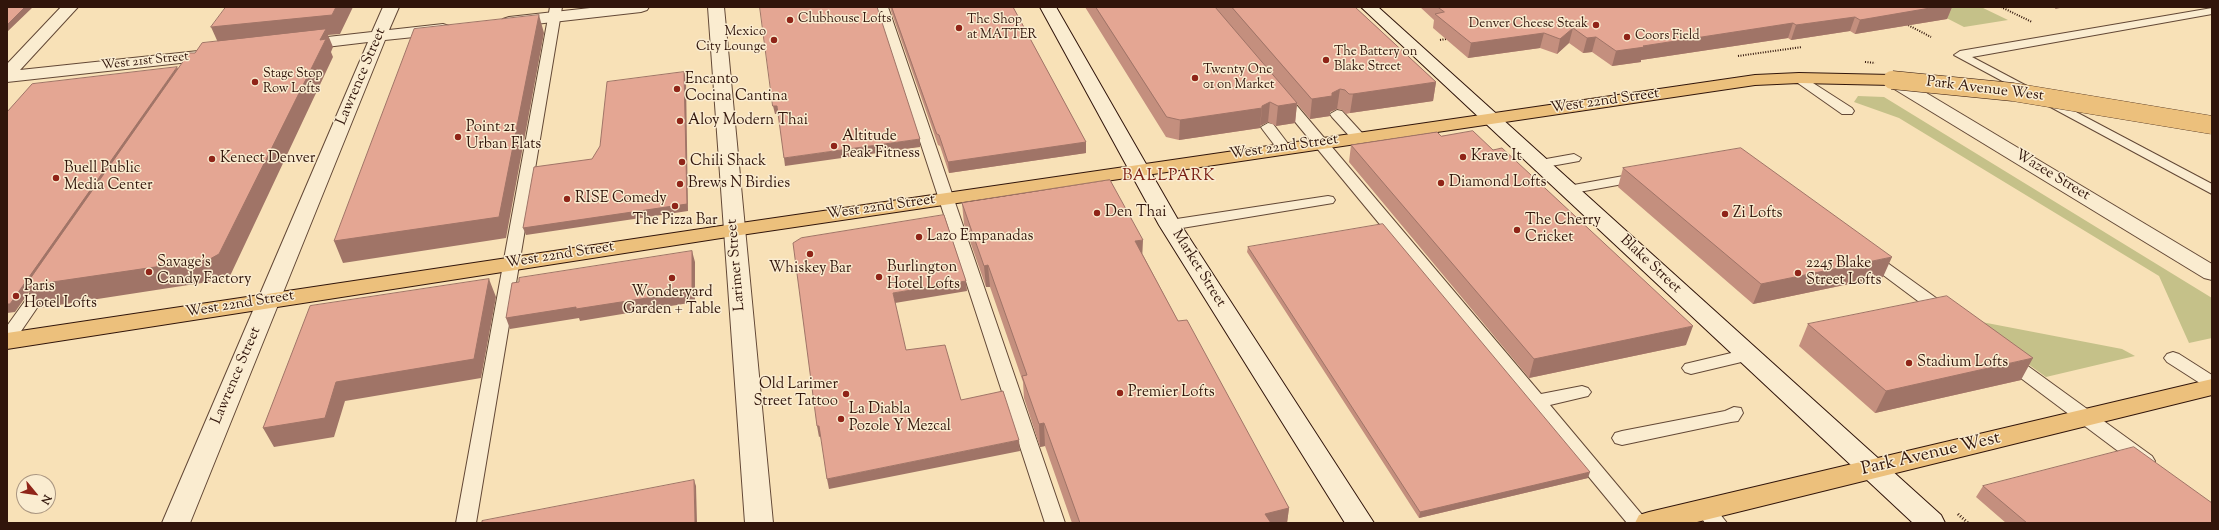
<!DOCTYPE html>
<meta charset="utf-8">
<style>
body{margin:0}
#map{position:relative;width:2219px;height:530px;overflow:hidden;background:#f8e1b7;font-family:"Sorts Mill Goudy",serif}
canvas{display:block}
.frame{position:absolute;inset:0;border:8px solid #31150b;pointer-events:none}
.north{position:absolute;left:16px;top:474px;width:40px;height:40px;box-sizing:border-box;background:#faecd0;border:1px solid #aa9681;border-radius:50%;rotate:119deg;font-size:11px;font-weight:700;line-height:16px;text-align:center;color:#31150b}
.north::after{content:'';display:block;margin:auto;width:14px;height:18px;background:#8f2418;clip-path:polygon(50% 0,100% 100%,50% 72%,0 100%)}
</style>
<div id="map">
<canvas width="2219" height="530"></canvas>
<div class="frame"></div>
<div class="north">N</div>
</div>
<script>
const context = document.querySelector('canvas').getContext('2d');
context.lineJoin = 'round';
function fillPath(path, color) {
  context.fillStyle = color;
  context.fill(path, 'evenodd');
}
function trace(path, color, width, dash) {
  context.strokeStyle = color;
  context.lineWidth = width;
  context.lineCap = dash ? 'butt' : 'round';
  context.setLineDash(dash || []);
  context.stroke(path);
}
function label(font, color, halo, rows, align = 'center') {
  context.font = font + ' "Sorts Mill Goudy",serif';
  context.lineWidth = 3;
  context.setLineDash([]);
  context.textBaseline = 'middle';
  context.strokeStyle = halo;
  context.fillStyle = color;
  for (const [text, x, y, turn = 0] of rows) {
    context.save();
    context.translate(x, y);
    context.rotate((+turn || 0) * Math.PI / 180);
    context.textAlign = isNaN(turn) ? turn : align;
    if (halo) context.strokeText(text, 0, 0);
    context.fillText(text, 0, 0);
    context.restore();
  }
}
fillPath(new Path2D(`
 M1925 7H1981L2008 20 1964 27Z
 M1858 96 1884 97 2212 298V338L2189 343 2159 276 1899 118 1854 102Z
 M1966 319 2122 349 2135 356 2046 377Z`), '#c5c189');
const service = new Path2D(`
 M550 7H562L476 523H456Z
 M876 7H888L1065 523H1045Z
 M2212 8V14L1972 57 2212 184V194L1954 55 1960 51Z
 M1799 74 1852 108 1854 111 1852 114H1842L1795 81 1793 78 1795 75Z
 M1282 93 1287 94 1541 394 1582 386 1588 388 1591 392 1588 396 1550 405 1649 523H1627L1277 100 1275 97 1277 94Z
 M1337 110 1342 111 1363 134 1365 137 1363 140H1353L1332 117 1330 114Z
 M1268 123 1273 124 1289 145 1291 148 1289 151H1279L1263 130 1261 127Z
 M1574 154 1581 158 1579 161 1540 168 1533 164 1535 161Z
 M1640 173 1645 174 1647 177 1645 180 1568 194 1563 193 1561 190 1563 187 1568 186Z
 M1328 196 1333 197 1335 200 1333 203 1170 230 1165 228 1162 225 1165 222 1170 220Z
 M1869 252 1875 254 1950 308 1952 312 1950 316H1938L1863 260 1861 257 1863 254Z
 M46 278 52 280 54 283 13 343 7 345V326L40 280Z
 M1748 349 1754 351 1757 355 1754 359 1691 374 1685 372 1682 368 1685 364Z
 M2173 352 2179 354 2212 375V389L2206 387 2167 362 2164 358 2167 354Z
 M2008 354 2014 356 2152 456 2155 461 2152 466 2145 468 2138 466 2002 364 1999 360 2002 356Z
 M1734 407 1741 408 1743 413 1738 421 1731 422 1622 445 1615 443 1612 438 1615 433 1622 431 1725 411Z
 M1705 501 1712 504 1727 523H1705L1695 509 1698 504Z`);
const minor = new Path2D(`
 M1892 75 1898 76 2212 264V280L2204 278 1886 84 1883 80 1886 76Z`);
const tertiary = new Path2D(`
 M61 7H78L20 70 217 49 223 50 225 54 223 58 217 59 7 82V64Z
 M383 7H399L389 30 443 24 449 26 451 29 449 32 443 34 385 40 190 523H162L368 42 301 50 295 49 293 45 295 41 301 40 372 32Z
 M599 7H649L647 10 641 12 509 27 503 25 501 22 503 19 509 17Z
 M708 7H724L773 523H745Z`);
const secondary = new Path2D(`
 M1040 7H1056L1181 225 1374 523H1345L1159 225Z
 M1361 7H1378L1941 515 1945 523H1913Z`);
const primary = new Path2D(`
 M1799 73 1892 75 1898 76 1901 80 1898 84 1892 85 1799 83 1755 85 734 236 7 349V333L734 224 1755 75Z
 M2212 379V395L1693 523H1635L1639 515 1649 512Z`);
trace(service, '#634836', 2);
trace(minor, '#634836', 2);
trace(tertiary, '#634836', 2);
trace(secondary, '#31150b', 2);
trace(primary, '#31150b', 2);
trace(new Path2D(`
 M2001 7 2032 22
 M1906 24 1931 37
 M1440 40 1446 39
 M1738 56 1802 47`), '#31150b', 2, [1, 1.5]);
trace(new Path2D(`
 M1958 514 1968 523`), '#31150b', 3, [1, 2]);
fillPath(service, '#faecd0');
fillPath(minor, '#faecd0');
fillPath(tertiary, '#faecd0');
fillPath(secondary, '#faecd0');
fillPath(primary, '#ecc07c');
const primaryBridge = new Path2D(`
 M1892 80 2013 92 2212 125`);
trace(primaryBridge, '#31150b', 19, []);
trace(new Path2D(`
 M1865 62 1875 63`), '#31150b', 2, [1, 1.5]);
trace(primaryBridge, '#ecc07c', 18);
fillPath(new Path2D(`
 M890 7H1013L1086 142V153L949 173 940 146 938 145 891 11Z
 M1085 7H1355L1436 82 1433 101 1350 113 1346 114 1342 110 1337 109 1330 112V116L1310 119 1297 104 1295 123 1276 126 1268 122 1260 126V128L1179 140 1166 137Z
 M1420 7H1952L1947 19 1855 34 1850 31 1791 40 1788 38 1641 60V62L1612 66 1592 52 1583 53 1569 43 1557 54 1540 48 1468 58 1433 28 1434 20Z
 M1441 136 1686 345 1529 378 1349 162 1351 145Z
 M1623 168 1883 277 1753 304 1618 187Z
 M962 203 1143 255 1178 321 1289 508 1287 523H1072L1045 446 1040 447 1024 398 1023 382 990 287H986L964 224Z
 M1248 247 1588 478 1419 518 1247 252Z
 M1808 324 2021 380 1875 413 1799 346Z
 M1983 486 2212 523H2006L1976 497Z`), '#c48f7e');
fillPath(new Path2D(`
 M25 7H33L7 32V25Z
 M336 7H353L340 34 328 35 333 47 331 52 333 57 230 276 221 280 39 308 29 292 15 312 7 313V304L177 67 181 74 220 47 211 27Z
 M1929 7H1952L1947 19 1855 34 1860 20Z
 M2056 7H2065L2055 9Z
 M539 15 544 33 506 238 343 263 334 241Z
 M1855 17 1850 31 1791 40 1796 25Z
 M1793 23 1788 38 1641 60V62L1612 66 1616 51 1643 46Z
 M1573 28 1569 43 1557 54 1560 39Z
 M1544 33 1540 48 1468 58 1471 43Z
 M1596 37 1592 52 1583 53 1587 38Z
 M684 72 686 79 688 211 526 235 523 228Z
 M1436 82 1433 101 1350 113 1353 94Z
 M1340 89 1337 109 1330 112V116L1310 119 1312 99 1332 93Z
 M1270 102 1268 122 1260 126 1262 106Z
 M1297 103 1295 123 1276 126 1278 106Z
 M773 106H777L778 114H775Z
 M1262 108 1260 128 1179 140 1180 120Z
 M920 139V147L785 166 784 158Z
 M1086 142V153L949 173 948 162Z
 M1143 240 1142 261 1135 241Z
 M692 251 695 262V302L580 321 579 318 510 329 506 318Z
 M1892 257 1883 277 1753 304 1761 284Z
 M988 265 990 287H986L984 266Z
 M489 279 496 297 481 378 345 401 334 437 274 447 263 428 336 382Z
 M966 281 967 291 895 303 893 293Z
 M1693 326 1686 345 1529 378 1534 359Z
 M2033 358 2021 380 1875 413 1886 391Z
 M1044 423 1045 446 1040 447 1039 424Z
 M817 426H819L821 436 819 437Z
 M1019 440 1020 451 829 489 827 479Z
 M1590 472 1588 478 1419 518 1420 512Z
 M694 480 696 486 697 523H695Z
 M1289 508 1287 523H1264L1265 514Z`), '#a07467');
const building = new Path2D(`
 M7 7H25L7 25Z
 M226 7H336L332 15 211 27Z
 M760 7H877L920 139 784 158 777 106H773Z
 M892 7H1013L1086 142 948 162 939 135 937 134Z
 M1096 7H1215L1297 103 1278 106 1270 102 1262 106V108L1180 120 1167 117Z
 M1232 7H1355L1436 82 1353 94H1349L1345 90 1340 89 1332 93V96L1312 99Z
 M1438 7H1936L1860 20 1855 17 1796 25 1793 23 1643 46 1645 47 1616 51 1596 37 1587 38 1573 28 1560 39 1544 33 1471 43 1435 14 1444 12Z
 M539 15 499 217 334 241 414 29Z
 M326 29 320 40 326 39 219 254 210 259 25 286 189 53H195L202 43Z
 M177 67 10 304H7V112L32 84Z
 M684 72 687 204 523 228 534 167 592 159 600 146 607 82Z
 M1473 131 1493 150 1502 148 1693 326 1534 359 1351 145 1437 132 1441 136Z
 M1741 148 1892 257 1761 284 1623 168Z
 M1110 180 1143 240 1135 241 1178 321 1187 320 1289 508 1265 514 1271 523H1080L1044 423 1039 424 1022 376 1027 375 988 265 984 266 962 203Z
 M944 215 966 281 893 293 906 350 945 345 961 400 1003 391 1019 440 827 479 819 426H817L793 243 801 238Z
 M1383 224 1590 472 1420 512 1248 247Z
 M692 251V291L576 309V307L506 318 512 283 519 282V278Z
 M489 279 474 359 336 382 325 418 263 428 310 306Z
 M1947 296 2033 358 1886 391 1808 324Z
 M2134 447 2212 503V523H2027L1983 486Z
 M694 480 695 523H482V521Z`);
fillPath(building, '#e4a693');
trace(building, '#a07467', 1);
for (const [x, y, r, color] of [
 [790,20,4,"#8f2418"],
 [1596,25,4,"#8f2418"],
 [959,28,4,"#8f2418"],
 [1627,37,4,"#8f2418"],
 [774,40,4,"#8f2418"],
 [1326,60,4,"#8f2418"],
 [1195,78,4,"#8f2418"],
 [255,82,4,"#8f2418"],
 [677,89,4,"#8f2418"],
 [680,121,4,"#8f2418"],
 [458,137,4,"#8f2418"],
 [834,146,4,"#8f2418"],
 [1463,157,4,"#8f2418"],
 [212,159,4,"#8f2418"],
 [682,162,4,"#8f2418"],
 [56,178,4,"#8f2418"],
 [1441,183,4,"#8f2418"],
 [680,184,4,"#8f2418"],
 [567,199,4,"#8f2418"],
 [675,206,4,"#8f2418"],
 [1097,213,4,"#8f2418"],
 [1725,214,4,"#8f2418"],
 [1517,230,4,"#8f2418"],
 [919,237,4,"#8f2418"],
 [810,254,4,"#8f2418"],
 [149,272,4,"#8f2418"],
 [1798,273,4,"#8f2418"],
 [879,277,4,"#8f2418"],
 [672,278,4,"#8f2418"],
 [16,296,4,"#8f2418"],
 [1909,363,4,"#8f2418"],
 [1120,393,4,"#8f2418"],
 [846,394,4,"#8f2418"],
 [841,419,4,"#8f2418"]
]) {
  const dot = new Path2D();
  dot.arc(x, y, r, 0, 2 * Math.PI);
  context.fillStyle = color;
  context.fill(dot);
  trace(dot, '#faecd0', 1.5);
}
label('13px', '#31150b', '#faecd0', [
 ["Clubhouse Lofts",798,20],
 ["The Shop",967,21],
 ["at MATTER",967,36],
 ["Denver Cheese Steak",1588,25,"right"],
 ["Mexico",766,33,"right"],
 ["City Lounge",766,48,"right"],
 ["Coors Field",1635,37],
 ["The Battery on",1334,53],
 ["Blake Street",1334,68],
 ["Twenty One",1203,71],
 ["01 on Market",1203,86],
 ["Stage Stop",263,75],
 ["Row Lofts",263,90]
], 'left');
label('13px', '#31150b', '#faecd0', [
 ["West 21st Street",145,62,-6]
]);
label('15px', '#31150b', '#faecd0', [
 ["Lawrence Street",362,77,-67],
 ["Park Avenue West",1985,90,7],
 ["West 22nd Street",1605,102,-8],
 ["West 22nd Street",1284,148,-8],
 ["Wazee Street",2052,176,31],
 ["West 22nd Street",881,208,-8],
 ["West 22nd Street",560,256,-9],
 ["Larimer Street",737,265,-95],
 ["Blake Street",1650,265,43],
 ["Market Street",1198,269,58],
 ["West 22nd Street",240,305,-9],
 ["Lawrence Street",237,376,-67]
]);
label('15px', '#31150b', '#faecd0', [
 ["Encanto",685,80],
 ["Cocina Cantina",685,97],
 ["Aloy Modern Thai",688,121],
 ["Point 21",466,128],
 ["Urban Flats",466,145],
 ["Altitude",842,137],
 ["Peak Fitness",842,154],
 ["Krave It",1471,157],
 ["Kenect Denver",220,159],
 ["Chili Shack",690,162],
 ["Buell Public",64,169],
 ["Media Center",64,186],
 ["Diamond Lofts",1449,183],
 ["Brews N Birdies",688,184],
 ["RISE Comedy",575,199],
 ["Den Thai",1105,213],
 ["Zi Lofts",1733,214],
 ["The Pizza Bar",675,221,"center"],
 ["The Cherry",1525,221],
 ["Cricket",1525,238],
 ["Lazo Empanadas",927,237],
 ["Savage’s",157,263],
 ["Candy Factory",157,280],
 ["2245 Blake",1806,264],
 ["Street Lofts",1806,281],
 ["Burlington",887,268],
 ["Hotel Lofts",887,285],
 ["Whiskey Bar",810,269,"center"],
 ["Paris",24,287],
 ["Hotel Lofts",24,304],
 ["Wonderyard",672,293,"center"],
 ["Garden + Table",672,310,"center"],
 ["Stadium Lofts",1917,363],
 ["Old Larimer",838,385,"right"],
 ["Street Tattoo",838,402,"right"],
 ["Premier Lofts",1128,393],
 ["La Diabla",849,410],
 ["Pozole Y Mezcal",849,427]
], 'left');
context.letterSpacing = '1px';
label('16px', '#7a1f14', '#faecd0', [
 ["BALLPARK",1169,177]
]);
context.letterSpacing = '0px';
label('18px', '#31150b', '#faecd0', [
 ["Park Avenue West",1931,455,-13]
]);
</script>
